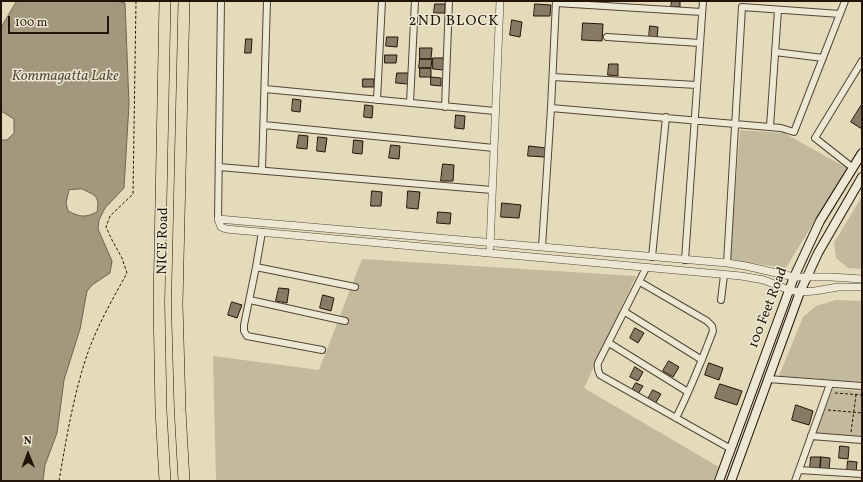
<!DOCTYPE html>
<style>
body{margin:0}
#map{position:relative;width:863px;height:482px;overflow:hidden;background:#e4dbbb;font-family:Vollkorn,serif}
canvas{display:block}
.frame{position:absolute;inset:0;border:2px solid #241307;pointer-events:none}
.north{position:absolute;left:8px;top:434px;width:40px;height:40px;-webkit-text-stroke:3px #ede8d3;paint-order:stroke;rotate:359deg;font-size:11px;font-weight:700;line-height:16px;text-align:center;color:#241307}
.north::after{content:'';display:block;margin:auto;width:14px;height:18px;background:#241307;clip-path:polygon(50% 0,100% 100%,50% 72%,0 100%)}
.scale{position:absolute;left:8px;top:16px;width:101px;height:18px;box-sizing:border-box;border:2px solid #241307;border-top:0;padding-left:5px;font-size:12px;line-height:14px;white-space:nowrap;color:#241307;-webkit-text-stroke:3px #ede8d3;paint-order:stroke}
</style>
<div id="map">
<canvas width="863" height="482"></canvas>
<div class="frame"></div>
<div class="north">N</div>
<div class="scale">100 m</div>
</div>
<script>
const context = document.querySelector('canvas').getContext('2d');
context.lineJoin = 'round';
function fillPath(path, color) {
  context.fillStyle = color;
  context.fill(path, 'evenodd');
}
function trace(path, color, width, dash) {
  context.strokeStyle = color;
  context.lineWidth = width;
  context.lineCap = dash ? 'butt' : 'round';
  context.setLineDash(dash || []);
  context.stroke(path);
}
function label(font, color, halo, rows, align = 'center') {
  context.font = font + ' Vollkorn,serif';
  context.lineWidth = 3;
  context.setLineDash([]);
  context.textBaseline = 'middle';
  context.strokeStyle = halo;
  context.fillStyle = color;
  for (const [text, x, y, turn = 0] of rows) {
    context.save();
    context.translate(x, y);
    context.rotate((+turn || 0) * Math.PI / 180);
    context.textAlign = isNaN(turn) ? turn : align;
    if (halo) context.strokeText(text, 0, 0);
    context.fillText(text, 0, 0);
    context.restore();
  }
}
fillPath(new Path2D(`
 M740 130 784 133 847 168 786 268 730 260Z
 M862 196V269L848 268 836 258 834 243Z
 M362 259 636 276 584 388 719 467 713 481H216L213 356 319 370Z
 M836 300 862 301V382L779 376 803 317 816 306Z
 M833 389 862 391V437L815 434Z`), '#c3b99c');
const water = new Path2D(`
 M17 1H116L125 3 129 104 124 188 105 208 99 220 98 229 112 261 110 273 92 285 87 291 80 329 64 380 57 433 45 465 43 481H1V140H7L14 133V119L1 111V28ZM82 189C95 195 100 196 97 212 85 218 80 217 68 211L66 203 69 190Z`);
fillPath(water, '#a3977e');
trace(water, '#70624e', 1);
const building = new Path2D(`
 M672 1H680V7H671Z
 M435 4H445V13H434Z
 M535 4 551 5 550 16H534Z
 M512 20 522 22 520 37 510 35Z
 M583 23 603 24 602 41 582 40Z
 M650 26 658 27 657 39 649 38Z
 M387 37H398L397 47 386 46Z
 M246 39H252L251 53H245Z
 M420 48H432L431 59H420Z
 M385 55H397L396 63H385Z
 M433 58H444V70L433 69Z
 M420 59H432L431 68H419Z
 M609 64H618V76L608 75Z
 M420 68H431V77H420Z
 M397 73H409L408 84 396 83Z
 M431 77 441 78V86L431 85Z
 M363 79H374V87H363Z
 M293 99 301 100 300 112 292 111Z
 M862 104V129L851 122Z
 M365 105 373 106 372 118 364 117Z
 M456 115 465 116 464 129 455 128Z
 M299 135 308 136 307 149 297 148Z
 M318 137 327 138 325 152 317 151Z
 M354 140 363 141 362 154 353 153Z
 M391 145 400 146 399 159 389 158Z
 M529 146 546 148 545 157 528 156Z
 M443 164 454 165 453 181H441Z
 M372 191 382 192 381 206H371Z
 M408 191 420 192 418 209 407 208Z
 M502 203 521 205 519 218 501 217Z
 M438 212 451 213 450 224 437 223Z
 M279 288 289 289 287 303 276 301Z
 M323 295 334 298 331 311 320 308Z
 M232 302 242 305 237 318 228 315Z
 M635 328 644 333 638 343 630 338Z
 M669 361 679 367 673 377 663 371Z
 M709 363 723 368 719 380 705 375Z
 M635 367 643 372 638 381 630 377Z
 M636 383 643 386 638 394 632 390Z
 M720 384 742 391 737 405 715 398Z
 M653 390 661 394 655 404 648 399Z
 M796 405 813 411 809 425 792 420Z
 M840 446 849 447 848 459 839 458Z
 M811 457H821L820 470 810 469Z
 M821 457 830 458 829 471 820 470Z
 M848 461 857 462 856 472 847 471Z`);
fillPath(building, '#887b65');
trace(building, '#241307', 1);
const minor = new Path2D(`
 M556 3 702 12
 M607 37 700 43
 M775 52 823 58
 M553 77 697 85
 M265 89 495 111
 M377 100 382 1
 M410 103 415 1
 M445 107 449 1
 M551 108 781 128 794 132 845 1
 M264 125 494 148
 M770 127 778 10
 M219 167 492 190
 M853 168 815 138 862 61
 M262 170 267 1
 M218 219 221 1
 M262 232 256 267 244 325V331L247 336 322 350
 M542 247 551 108 556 1
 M652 257 666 117
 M685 260 703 1
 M727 263 742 7 840 14
 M256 267 355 287
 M646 268 598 363C597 368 598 371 600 375L731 449
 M640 282 707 321 712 326 713 331C702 360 690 390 676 418
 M250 300 345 321
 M721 300 724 275
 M625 312 702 360
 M609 343 688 392
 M768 379 862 386
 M811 436 862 440
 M799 470 862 474
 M795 481 830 384`);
const tertiary = new Path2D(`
 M490 247 500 1
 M862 279 831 277H794L746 266 727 263 218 219 221 227 226 229 741 276 764 280 789 290 800 292 815 291 838 287H862`);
const secondary = new Path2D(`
 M719 481 794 277 820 221 862 153
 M731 481 800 292 818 253 862 177`);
const motorway = new Path2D(`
 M165 481 161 410 159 303 165 1
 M184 481 180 410 177 304 184 1`);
trace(minor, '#544534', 8);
trace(tertiary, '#544534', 8);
trace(secondary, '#241307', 10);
trace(motorway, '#241307', 12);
trace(new Path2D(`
 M835 393 862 395
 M828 410 862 413
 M851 432 856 395
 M59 481C66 440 73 398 86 358 96 328 112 300 127 273L122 258 112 240 106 227 110 216 133 194 136 1`), '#241307', 1, [3, 2]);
trace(minor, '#ede8d3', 6);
trace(tertiary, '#ede8d3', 7);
trace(secondary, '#ede8d3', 8);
trace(motorway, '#e4dbbb', 11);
label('14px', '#241307', '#ede8d3', [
 ["NICE Road",164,241,-89],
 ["100 Feet Road",769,308,-69]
]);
context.letterSpacing = '1px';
label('15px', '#241307', '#ede8d3', [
 ["2ND BLOCK",454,22]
]);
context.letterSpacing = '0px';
label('italic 15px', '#5d4e3d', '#ede8d3', [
 ["Kommagatta Lake",65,77]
]);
</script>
